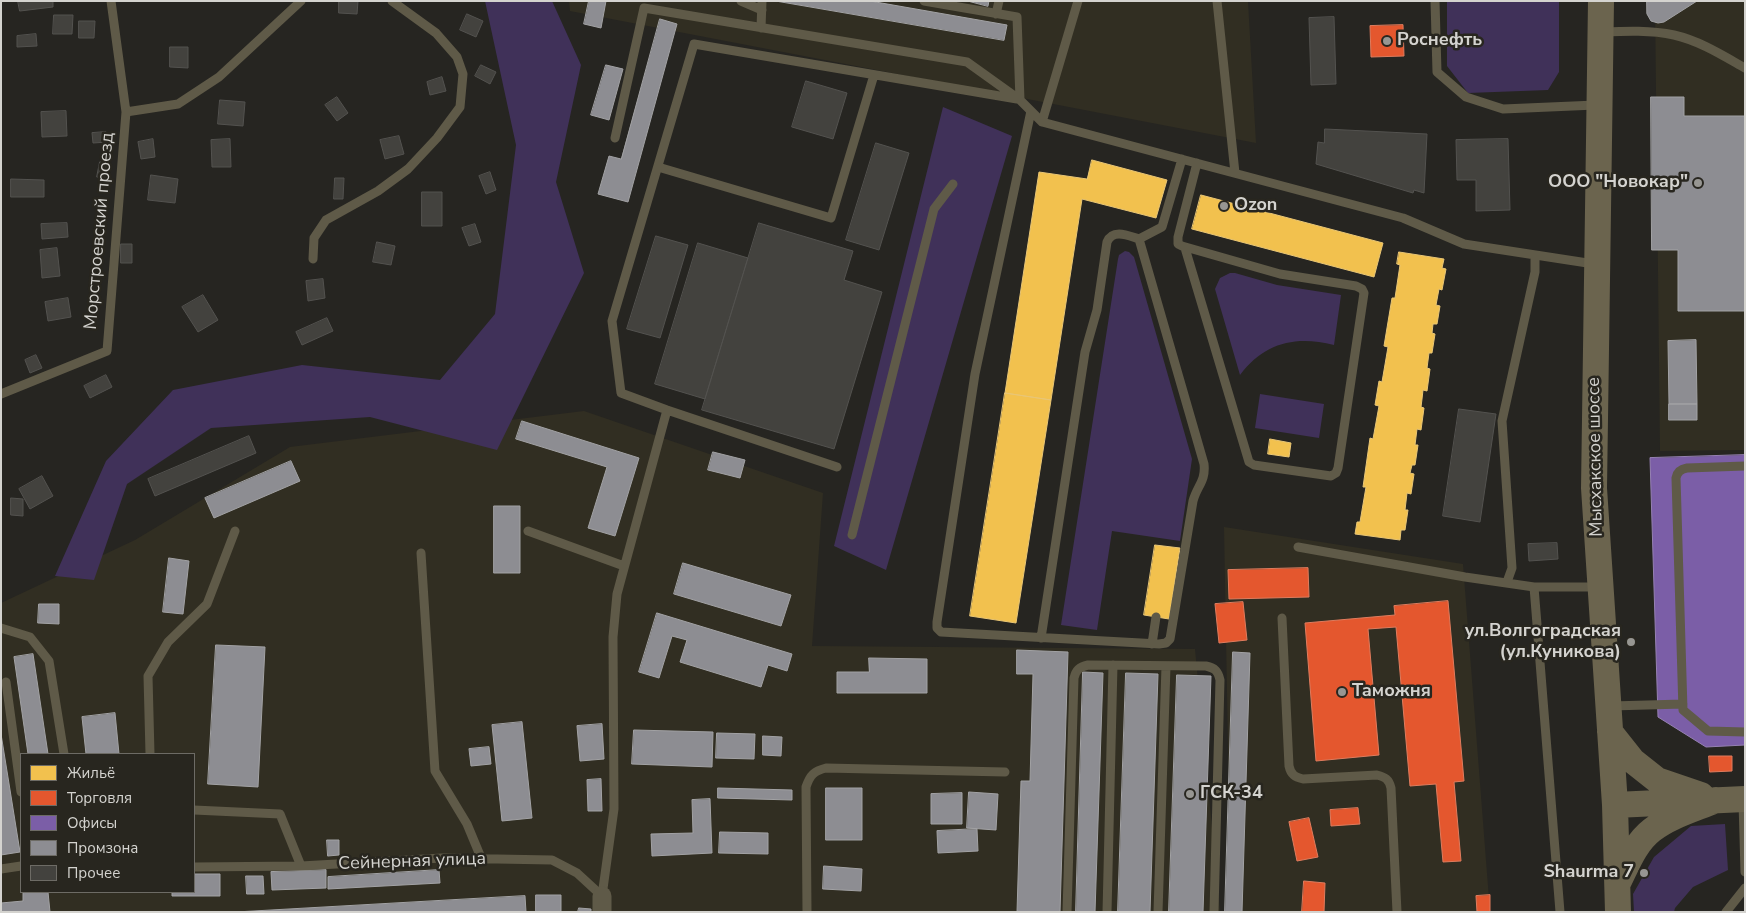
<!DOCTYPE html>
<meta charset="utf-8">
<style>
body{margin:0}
#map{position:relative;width:1746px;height:913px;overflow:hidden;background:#262521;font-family:"Nunito Sans",sans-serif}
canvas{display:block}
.frame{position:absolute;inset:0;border:2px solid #d4d3cf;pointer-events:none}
.legend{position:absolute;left:20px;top:753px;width:175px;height:140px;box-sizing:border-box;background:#28261f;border:1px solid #6d6b65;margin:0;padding:6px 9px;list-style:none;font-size:15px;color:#d4d3cf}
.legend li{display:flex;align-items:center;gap:10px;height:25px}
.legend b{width:25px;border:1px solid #6d6b65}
</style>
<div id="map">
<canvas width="1746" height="913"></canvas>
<div class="frame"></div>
<ul class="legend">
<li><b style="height:14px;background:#f2c14e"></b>Жильё</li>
<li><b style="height:14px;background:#e4572e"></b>Торговля</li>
<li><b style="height:14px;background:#7b5ea7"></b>Офисы</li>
<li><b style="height:14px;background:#8d8d92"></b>Промзона</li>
<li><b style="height:14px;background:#43423e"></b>Прочее</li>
</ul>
</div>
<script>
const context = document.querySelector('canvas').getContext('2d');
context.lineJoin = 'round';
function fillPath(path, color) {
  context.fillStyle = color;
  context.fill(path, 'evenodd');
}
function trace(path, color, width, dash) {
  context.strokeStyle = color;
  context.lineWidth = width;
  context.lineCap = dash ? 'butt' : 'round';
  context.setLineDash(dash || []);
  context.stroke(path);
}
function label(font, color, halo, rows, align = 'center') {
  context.font = font + ' "Nunito Sans",sans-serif';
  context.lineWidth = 5;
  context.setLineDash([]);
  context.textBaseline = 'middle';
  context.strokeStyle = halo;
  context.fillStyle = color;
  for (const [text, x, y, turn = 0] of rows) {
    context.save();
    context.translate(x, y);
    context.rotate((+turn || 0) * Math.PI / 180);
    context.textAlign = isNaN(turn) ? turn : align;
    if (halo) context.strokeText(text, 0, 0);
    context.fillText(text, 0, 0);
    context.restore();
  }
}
fillPath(new Path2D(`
 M569 1H1248L1256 143 570 11Z
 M1655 1H1745V450L1660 451Z
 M584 411 823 493 812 646 1195 649 1220 912H1V603L135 540 290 447ZM21 754H194V892H21Z
 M1224 527 1463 564 1490 912H1231Z`), '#312e22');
fillPath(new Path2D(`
 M485 1H552L581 65 556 182 584 273 497 450 370 417 211 428 127 484 94 580 55 576 106 461 173 390 302 365 440 380 495 314 516 145Z
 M1447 1H1559V72L1548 90 1468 93 1447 66Z
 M943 107 1012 136 886 570 834 546Z
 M1125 251 1129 252 1134 257 1192 459 1180 541 1112 531 1097 630 1061 625 1118 259 1119 255Z
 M1230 273H1235L1277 285 1341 295 1334 345C1295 335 1264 343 1240 375L1215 289 1220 278Z
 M1260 394 1324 404 1319 438 1255 428Z
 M1725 824 1728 870 1693 887 1675 908 1674 912H1634L1633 894 1654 857 1691 826Z`), '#403159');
const homes = new Path2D(`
 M1092 160 1167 180 1156 218 1082 199 1051 400 1005 393 1039 172 1087 179Z
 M1201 195 1383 243 1374 277 1192 229Z
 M1399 252 1444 259 1442 268 1446 269 1442 290 1439 289 1436 305 1440 306 1437 324H1433L1432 333 1435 334 1432 353H1429L1427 368 1430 369 1427 391 1423 390 1422 399 1421 407 1424 408 1421 430 1417 429 1415 445H1418L1415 465H1412L1410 473 1414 474 1411 494 1407 493 1405 510H1408L1405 530H1401L1400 540 1355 534 1357 522H1360L1366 487H1363L1370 438 1373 439 1379 406 1375 405 1379 381 1382 382 1388 347 1384 346 1392 298H1395L1400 265 1397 264Z
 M1005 393 1051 400 1016 623 970 616Z
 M1270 439 1291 443 1289 457 1268 454Z
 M1745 485V719L1722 720 1714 486Z
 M1155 545 1180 548 1169 619 1144 615Z`);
fillPath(homes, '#f2c14e');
trace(homes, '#e9c675', 1);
const shops = new Path2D(`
 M1403 25 1404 56 1371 57 1370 26Z
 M1308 568 1309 597 1229 599 1228 570Z
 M1448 601 1464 781 1454 782 1461 861 1443 862 1436 784 1410 786 1396 627 1368 629 1379 755 1316 761 1305 623 1395 615 1394 606Z
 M1243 602 1247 640 1219 643 1215 604Z
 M1709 756H1732V771L1710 772Z
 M1358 808 1360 824 1331 826 1330 810Z
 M1309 818 1318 857 1297 861 1289 822Z
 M1304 881 1325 883 1324 912H1302Z
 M1490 895V912H1477L1476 896Z`);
fillPath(shops, '#e4572e');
trace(shops, '#df7c5e', 1);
const offices = new Path2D(`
 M1745 455V745L1706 747 1658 717 1650 458Z`);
fillPath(offices, '#7b5ea7');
trace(offices, '#9681b3', 1);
const industry = new Path2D(`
 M589 1H606L601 28 584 24Z
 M776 1H870L1007 25 1004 40Z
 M968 1H989L988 6Z
 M1647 1H1697L1664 22 1658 23 1651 21 1647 14Z
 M660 19 677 24 628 202 598 194 609 156 621 159Z
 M606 65 623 69 609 120 591 115Z
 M1651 97H1684V116H1745V311H1678V250H1652Z
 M1696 340 1697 404H1669L1668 341Z
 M1669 404H1697V420H1669Z
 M522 421 639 458 615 536 588 528 607 467 516 439Z
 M713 452 745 460 740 478 708 470Z
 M291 461 300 481 214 518 205 498Z
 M494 506H520V573H494Z
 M169 558 189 561 183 614 163 612Z
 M683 563 791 595 781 626 674 594Z
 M39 604H59V624L38 623Z
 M657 613 792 654 787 671 768 665 761 687 680 662 687 640 672 636 659 678 639 672Z
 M216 645 265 647 258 787 208 784Z
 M1017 650 1068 652 1060 912H1017L1021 781H1030L1033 674H1017Z
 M1233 652 1250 653 1242 912H1225Z
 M33 654 48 754H28L14 657Z
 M869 658 927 659V693H837V672H869Z
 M1083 672 1103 673 1095 912H1076Z
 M1126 673 1158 674 1150 912H1118Z
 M1177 675 1211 676 1203 912H1169Z
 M115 713 119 754H86L82 717Z
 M522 722 532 818 502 821 492 725Z
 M602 724 604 759 580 761 577 726Z
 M634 730 713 732 712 767 632 764Z
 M717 733 755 734 754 759 716 758Z
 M1 734 20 852 1 855Z
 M763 736 782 737 781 756 763 755Z
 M489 747 491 764 471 766 469 749Z
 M601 779 602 811H588L587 780Z
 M718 788 792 790V800L718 798Z
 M826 788H862V840H826Z
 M969 792 998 794 996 830 967 828Z
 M962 793V824H931V794Z
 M710 799 712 853 652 856 651 834 693 833 692 800Z
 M977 829 978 851 938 853 937 831Z
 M720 832 768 833V854L719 853Z
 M327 840H339V855L328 856Z
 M824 866 862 869 861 891 823 889Z
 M326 870V888L272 890 271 872Z
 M439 870 440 883 328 889V877Z
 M194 874H220V896H172V892H194Z
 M246 876H263L264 894H247Z
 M48 892 50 912H1V903L23 901V893Z
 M536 895H561V912H536Z
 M525 896 526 912H236Z
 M579 908 591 909V912H578Z`);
fillPath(industry, '#8d8d92');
trace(industry, '#a2a2a4', 1);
const building = new Path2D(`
 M18 1H53V7L20 11Z
 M339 1H358L357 14 339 13Z
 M467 14 483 21 476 37 460 30Z
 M54 15H73L72 34H53Z
 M1334 17 1336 84 1311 85 1309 18Z
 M79 21H95L94 38H79Z
 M36 34 37 46 17 47V36Z
 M170 47H188V68L170 67Z
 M481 65 496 72 490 84 475 76Z
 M442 77 446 91 430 95 427 82Z
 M806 81 847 93 833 139 792 127Z
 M337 97 348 113 337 121 325 105Z
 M220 100 245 102 243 126 218 124Z
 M66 111 67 136 42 137 41 112Z
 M1325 129 1427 134 1424 193 1414 190 1413 193 1316 164 1318 142 1324 143Z
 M106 132 108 142 93 143 92 133Z
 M399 136 404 154 385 159 380 140Z
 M153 139 155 157 141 159 138 142Z
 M230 139 231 167H212L211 140Z
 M1508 139 1510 210 1476 211V180H1457L1456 140Z
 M876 143 909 153 879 250 846 240Z
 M100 162 110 164 107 179 97 177Z
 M490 172 496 190 486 194 479 176Z
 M151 175 178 179 175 203 148 200Z
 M335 178H344L343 199H334Z
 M11 179 44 180V197H11Z
 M422 192H442V226H422Z
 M67 223 68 237 42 239 41 224Z
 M759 223 853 251 844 280 882 292 834 449 702 410Z
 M475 224 481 242 469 246 462 228Z
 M656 236 688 245 660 338 627 329Z
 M377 242 395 246 391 265 373 262Z
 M698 243 748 258 705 399 655 384Z
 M121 244H132V263H121Z
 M57 248 60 276 42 278 40 250Z
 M323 279 325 298 308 301 306 281Z
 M203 295 218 320 198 332 182 307Z
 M68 298 71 317 48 321 45 302Z
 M327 318 333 331 302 345 296 332Z
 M36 355 42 368 30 373 25 360Z
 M106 375 112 387 90 398 84 386Z
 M1459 409 1496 414 1480 522 1443 516Z
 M249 436 256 453 155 496 148 479Z
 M42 476 53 496 30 509 19 489Z
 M11 498 23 499V516L11 515Z
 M1557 543 1558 559 1529 561 1528 544Z`);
fillPath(building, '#43423e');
trace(building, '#53524f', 1);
trace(new Path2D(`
 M741 1 762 10
 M924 1 1017 17 1020 100
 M1217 1 1235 173
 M1435 1 1437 72 1466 97 1503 109 1596 105
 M996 14 999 1
 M761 28 762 1
 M1603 32C1626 31 1651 30 1674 35 1700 41 1722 55 1745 68
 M1031 111 975 374 937 622V628L941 632 1159 644 1166 643 1170 639 1193 501C1197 486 1206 481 1204 464L1139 239
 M126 112 178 104 219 77 301 1
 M1042 122 1078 1
 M615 138 644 8 967 62 1020 100 1042 122 1403 218 1464 244 1594 264
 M658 167 831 218 874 75
 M1185 248 1249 462 1254 465 1331 476 1336 473 1338 468 1364 293 1362 289 1356 286 1280 274 1182 246 1178 244V237L1197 163
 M313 259 314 238 326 220 378 191 408 169 437 138 460 107 463 74 457 57 436 33 392 1
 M1 394 107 351 126 112 111 1
 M1745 466 1687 468C1681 469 1677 472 1676 478L1683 710 1708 731 1745 732
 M837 467 667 410 621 393 612 321 694 44 1017 99
 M528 531 624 566
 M852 535 934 209 953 184
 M1298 547 1465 577 1534 587H1598
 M421 553 435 771 467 824 482 860
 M1507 582 1512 568 1502 421 1535 272V255
 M1534 587 1560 912
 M1282 618 1289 766C1291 775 1295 777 1303 779L1377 775C1385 777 1389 779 1391 788L1397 912
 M1 628 30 637 49 661 64 754
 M1041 638 1085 352 1097 310 1107 242C1113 228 1129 236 1139 239L1162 227 1182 159
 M1152 644 1156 617
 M6 682 21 792
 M1611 706 1683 704
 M150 754 148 676 168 642 207 604 235 531
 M1743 802 1745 872
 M194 810 280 814 301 866
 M194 867 301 866 442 858 552 860 577 873 602 896
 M1 869 21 866
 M602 896 614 809 613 637 617 594 667 410
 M807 912 806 787C810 775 814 771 826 768L1005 772
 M1067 912 1074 678C1076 670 1079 667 1088 665L1206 666C1215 668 1218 671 1220 680L1214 912
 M1107 912 1113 665
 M1158 912 1166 666
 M1726 912 1745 888`), '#5f5a48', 9);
trace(new Path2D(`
 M602 912V896`), '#5f5a48', 19);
trace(new Path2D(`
 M1601 1 1594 488 1615 805 1618 912
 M1610 732 1633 761 1657 780 1701 795
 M1615 805 1745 799
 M1618 883C1627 865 1635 843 1652 830 1670 816 1695 809 1716 800`), '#6b644e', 26);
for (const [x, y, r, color] of [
 [1387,41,5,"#979692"],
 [1698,183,5,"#979692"],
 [1224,206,5,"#979692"],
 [1631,642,5,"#979692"],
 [1342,692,5,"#979692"],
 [1190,794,5,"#979692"],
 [1644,873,5,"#979692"]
]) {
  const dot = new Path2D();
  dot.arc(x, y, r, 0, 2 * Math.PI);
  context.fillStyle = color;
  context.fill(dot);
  trace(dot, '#28261f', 2);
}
label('bold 18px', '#d4d3cf', '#28261f', [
 ["Роснефть",1397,41],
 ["ООО \"Новокар\"",1688,183,"right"],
 ["Ozon",1234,206],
 ["ул.Волгоградская",1621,632,"right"],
 ["(ул.Куникова)",1621,653,"right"],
 ["Таможня",1352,692],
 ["ГСК-34",1200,794],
 ["Shaurma 7",1634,873,"right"]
], 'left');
label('18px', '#d4d3cf', '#28261f', [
 ["Морстроевский проезд",100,231,-85],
 ["Мысхакское шоссе",1596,457,-91],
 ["Сейнерная улица",412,862,-2]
]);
</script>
